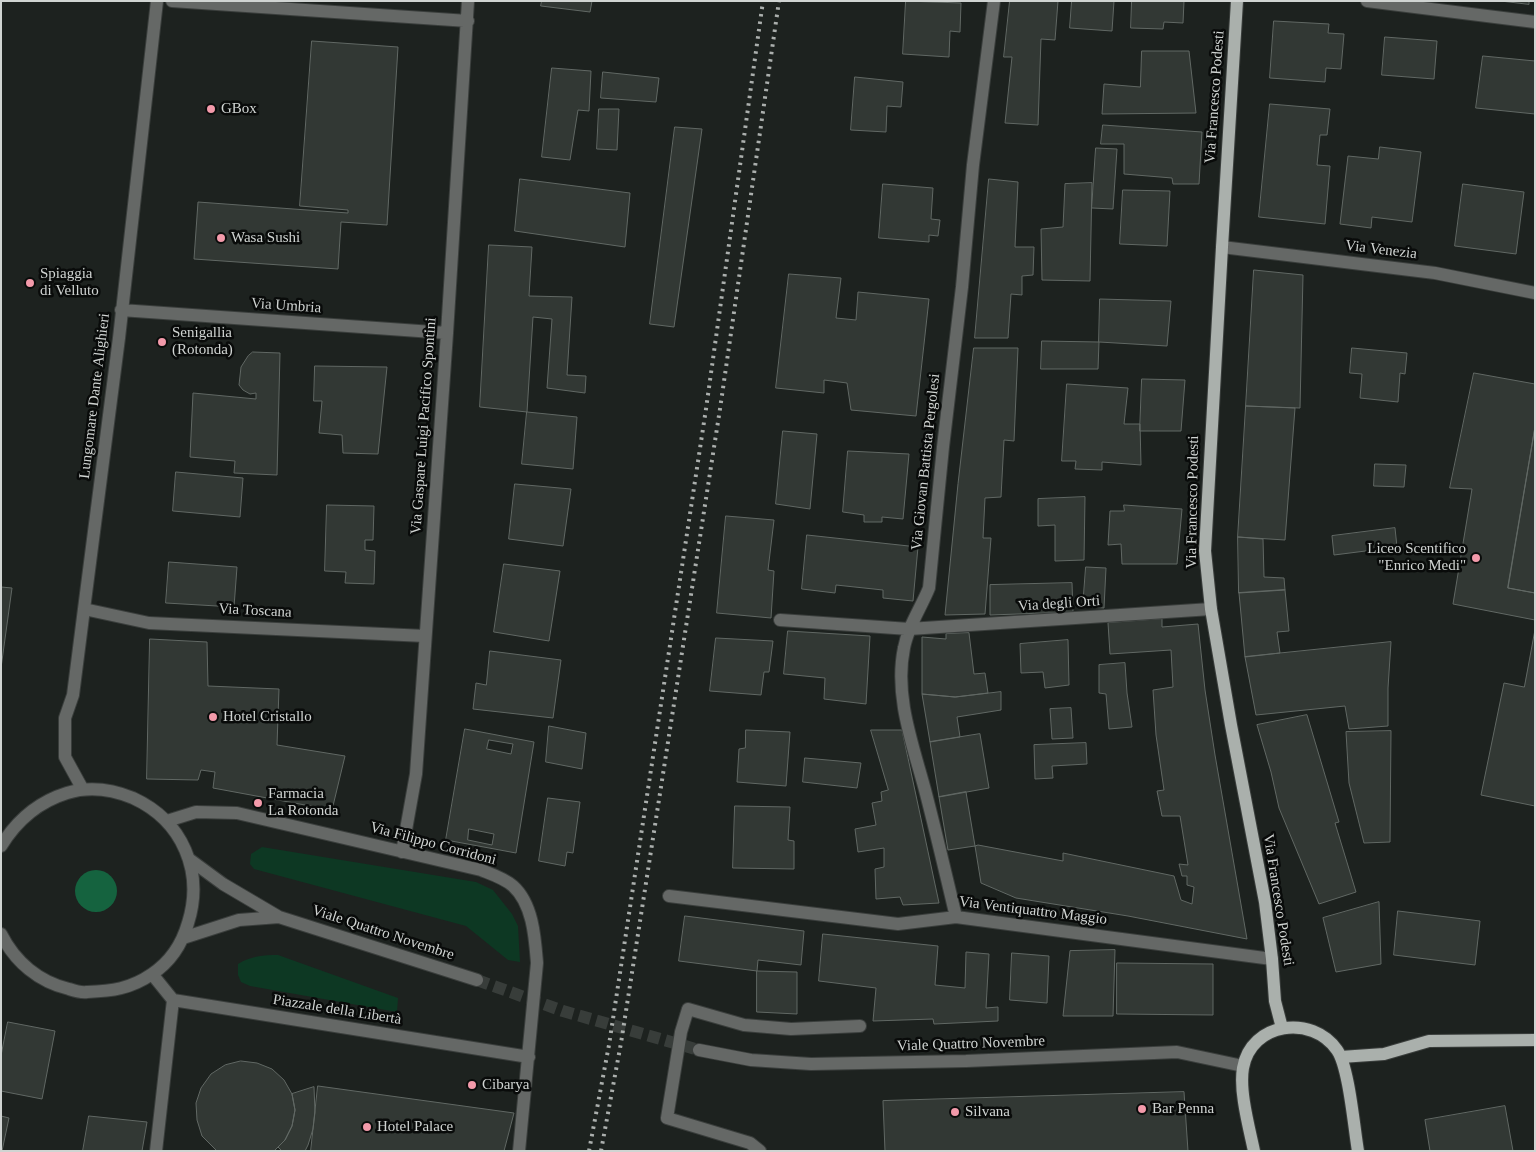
<!DOCTYPE html>
<meta charset="utf-8">
<style>
body{margin:0}
#map{position:relative;width:1536px;height:1152px;overflow:hidden;background:#1d221f;font-family:Georgia,serif}
canvas{display:block}
.frame{position:absolute;inset:0;border:2px solid #d0d4d2;pointer-events:none}
</style>
<div id="map">
<canvas width="1536" height="1152"></canvas>
<div class="frame"></div>
</div>
<script>
const context = document.querySelector('canvas').getContext('2d');
context.lineJoin = 'round';
function fillPath(path, color) {
  context.fillStyle = color;
  context.fill(path, 'evenodd');
}
function trace(path, color, width, dash) {
  context.strokeStyle = color;
  context.lineWidth = width;
  context.lineCap = dash ? 'butt' : 'round';
  context.setLineDash(dash || []);
  context.stroke(path);
}
function label(font, color, halo, rows, align = 'center') {
  context.font = font + ' Georgia,serif';
  context.lineWidth = 5;
  context.setLineDash([]);
  context.textBaseline = 'middle';
  context.strokeStyle = halo;
  context.fillStyle = color;
  for (const [text, x, y, turn = 0] of rows) {
    context.save();
    context.translate(x, y);
    context.rotate((+turn || 0) * Math.PI / 180);
    context.textAlign = isNaN(turn) ? turn : align;
    if (halo) context.strokeText(text, 0, 0);
    context.fillText(text, 0, 0);
    context.restore();
  }
}
fillPath(new Path2D(`
 M262 847 476 882 493 890 512 914 518 926 520 962 508 960 466 926 254 869 250 864 251 854Z
 M278 955 398 998 397 1012 250 986 241 982 238 975V964C251 956 263 955 278 955Z`), '#0d3823');
fillPath(new Path2D(`
 M75 891a21 21 0 1 1 42 0a21 21 0 1 1-42 0Z`), '#15633f');
const building = new Path2D(`
 M542 1H592L590 12 541 6Z
 M906 1 961 3 960 32 950 31 949 57 903 54Z
 M1010 1H1058L1055 40 1041 39 1038 125 1005 123 1012 57H1004Z
 M1072 1H1114L1112 31 1070 28Z
 M1132 1H1184L1183 23 1164 22 1163 29 1131 28Z
 M1501 1H1529V4Z
 M1274 21 1329 24 1328 33 1344 34 1341 69 1326 68 1325 82 1270 78Z
 M1385 37 1437 41 1434 79 1382 75Z
 M312 41 398 47 387 225 341 222 338 269 194 259 198 202 348 213V210L300 206Z
 M1142 51H1189L1196 113 1102 114 1104 84 1140 87Z
 M1483 56 1535 61V114L1476 108Z
 M552 68 591 71 589 111 578 110 570 160 542 157Z
 M603 72 659 78 656 102 601 98Z
 M855 77 903 82 901 107 887 106 886 132 851 130Z
 M1270 104 1330 109 1327 135H1320L1317 165 1330 166 1325 224 1259 217Z
 M599 109H619L617 150 597 149Z
 M1103 125 1202 132 1199 184H1173L1172 178 1124 174V144H1101Z
 M675 127 702 129 674 327 650 324Z
 M1380 147 1421 152 1412 222 1372 217 1371 228 1340 224 1348 156 1378 159Z
 M1096 148 1117 149 1113 209 1092 208Z
 M520 179 630 193 625 247 515 231Z
 M989 179 1018 182 1015 247H1034L1033 275 1022 276V295L1011 294 1008 338H975Z
 M1092 183 1090 281 1042 280 1041 229 1063 227 1065 184Z
 M883 184 933 188 931 219 940 220 938 236 929 235V242L879 238Z
 M1463 184 1524 192 1516 254 1455 246Z
 M1123 190 1170 191 1167 246 1120 244Z
 M489 245 532 247 529 296 572 297 567 375 586 376 585 393 547 388 552 319 533 317 527 412 480 407Z
 M1254 270 1303 275 1300 408 1246 406Z
 M789 274 841 278 836 318 856 320 858 292 929 299 916 416 851 410 847 383 824 380V393L776 388Z
 M1100 299 1171 301 1167 346 1099 342Z
 M1042 341 1099 342 1098 369H1041Z
 M974 348H1018L1014 441 1004 440 1001 497 985 498 983 538H991L985 614 945 615 958 484Z
 M1352 348 1407 353 1405 374 1400 373 1398 402 1360 398 1362 374 1350 373Z
 M253 352 280 353 277 475 234 473 235 461 190 457 193 393 256 399V393L250 394 243 390 239 385 241 367 248 356Z
 M315 366 387 367 378 454 343 453 342 435 319 433 322 401H314Z
 M1474 373 1535 384V427L1508 588 1535 593V620L1453 604 1472 489 1450 488Z
 M1142 379 1185 380 1181 431H1140Z
 M1067 384 1128 388 1124 424H1140L1141 465 1102 462V470L1075 469 1076 461H1062Z
 M1246 406 1295 408 1285 540 1238 537Z
 M527 412 577 417 573 469 522 464Z
 M1535 427V593L1508 588Z
 M783 431 817 434 810 509 776 504Z
 M848 451 909 454 903 519 882 517V522H864V515L843 512Z
 M1375 464 1406 465 1404 487 1374 486Z
 M176 472 243 478 240 517 173 511Z
 M515 484 571 489 563 546 509 539Z
 M1085 497 1084 560 1055 561V525L1038 526V499Z
 M327 505 374 506 373 540H365V550L375 551 374 584 345 583 346 572 325 571Z
 M1124 505 1182 509 1177 564H1122L1121 544 1108 545 1110 511H1124Z
 M726 516 774 520 768 570 774 571 771 618 717 613Z
 M1395 528 1397 547 1334 555 1332 536Z
 M807 535 918 547 913 601 883 598V590L836 585 835 593 802 589Z
 M1238 537 1263 539 1264 577 1284 578 1285 590 1239 593Z
 M169 562 237 567 234 607 166 603Z
 M504 564 560 571 549 641 494 632Z
 M1086 567 1106 568 1104 608 1083 607Z
 M1072 583 1073 612 990 615V585Z
 M1 587 12 588 1 668Z
 M1285 590 1289 631 1277 632 1280 653 1245 657 1239 593Z
 M1162 619V627L1198 624 1205 690 1215 755 1247 939 1128 916 1016 898 981 883 975 846 978 845 1063 861V853L1174 876 1181 900 1192 904 1194 887 1187 885V876H1182L1179 864 1188 865 1180 816H1162L1157 791 1164 790 1156 735 1153 690 1173 687 1171 650 1110 654 1108 623Z
 M1535 630V806L1481 795 1504 683 1524 687Z
 M788 631 870 636 866 704 824 699 825 678 784 674Z
 M969 633 974 674 985 673 988 693 955 697 922 694V637L946 639V634Z
 M716 638 773 641 769 672H764L761 695 710 691Z
 M150 639 207 642 208 686 279 689 277 745 345 756 332 810 213 788 215 772 201 770 198 780 147 779Z
 M1068 640 1069 685 1045 688 1043 672 1021 673 1020 644Z
 M1391 642 1388 688V726L1349 729 1345 706 1256 715 1245 657Z
 M490 651 561 660 553 718 473 709 476 683 486 685Z
 M1125 663 1127 693 1132 727 1109 729 1106 694 1099 693V665Z
 M1001 692V710L957 717 960 737 930 742 922 694 955 697Z
 M1071 708 1073 738 1052 739 1050 709Z
 M1307 715 1339 822 1335 823 1356 892 1319 904 1279 808 1271 772 1257 725Z
 M549 726 586 733 582 769 546 762Z
 M465 729 534 742 516 853 446 840ZM489 740 513 744 511 754 487 749ZM469 829 494 834 492 845 468 840Z
 M746 730 790 732 786 786 737 782 739 749 745 748Z
 M871 730H902L939 903 903 905 900 897 876 899 875 869 884 867V848L858 852 855 829 876 825 872 803 882 801 881 792 888 790Z
 M1391 731 1390 842 1364 843 1349 783 1346 732Z
 M980 734 989 788 939 797 930 742Z
 M1086 743 1087 764 1052 766 1053 778 1035 779 1034 745Z
 M805 758 861 763 857 788 803 782Z
 M966 792 975 846 948 850 939 797Z
 M548 798 580 802 573 853 567 852 565 866 539 861Z
 M735 806 790 807 788 840 794 841V869L733 868Z
 M1379 902 1381 964 1336 972 1323 918Z
 M1398 911 1480 921 1475 965 1394 955Z
 M685 916 804 931 801 965 758 960 757 971 679 961Z
 M823 934 938 946 935 985 965 988 966 952 989 954 986 1008 998 1007V1021L934 1024 933 1019 873 1021 876 988 819 981Z
 M1115 950 1113 1016H1063L1070 951Z
 M1012 953 1049 956 1047 1003 1010 1000Z
 M1117 963 1213 964V1015L1117 1014Z
 M757 971 797 972V1014L757 1012Z
 M8 1022 55 1031 42 1099 1 1091V1056Z
 M241 1061 257 1063 272 1069 284 1080 292 1094 295 1110 292 1126 285 1140 274 1151H217L202 1136 197 1120 196 1103 201 1088 211 1074 225 1065Z
 M318 1086 514 1113 504 1151H311Z
 M314 1087 315 1112 313 1129 308 1145 305 1151H282L278 1147 285 1140 292 1126 295 1110 292 1094Z
 M1184 1092 1188 1151H885L883 1101Z
 M1505 1106 1513 1151H1430L1425 1120Z
 M1 1116 9 1118 2 1151H1Z
 M89 1116 147 1122 142 1151H83Z`);
fillPath(building, '#323834');
trace(building, '#616864', 1);
trace(new Path2D(`
 M477 980 563 1011 699 1050`), '#383d3a', 12, [12, 6]);
const minor = new Path2D(`
 M172 1 468 21
 M1367 1 1535 22
 M1222 247 1435 273 1535 293
 M121 310 447 333
 M84 609 149 623 425 636
 M780 620 909 629 1211 609
 M82 788 65 757V718L73 695 84 609 119 338 157 1
 M167 821 196 812 237 813 481 870C491 874 504 878 513 886 533 904 535 938 537 963L519 1151
 M1 846C17 820 38 802 67 793 90 786 111 789 133 798 183 821 204 872 188 923 182 944 170 962 152 974 130 989 112 991 87 992 81 993 75 991 69 989 39 982 15 962 1 934
 M402 852 416 774 447 333 468 1
 M189 859 223 884 279 917 477 980
 M669 896 898 924 956 917 1272 959
 M956 917C946 875 936 832 925 790 913 745 894 696 904 648 908 626 921 608 929 588L943 447 962 287 973 165 994 1
 M183 938 239 920 279 917
 M152 974 173 1000 529 1057
 M699 1050 751 1060 811 1064 966 1061 1177 1052 1243 1066
 M156 1151 173 1000
 M760 1151 750 1143 667 1118 681 1032 688 1009 744 1025 791 1029 860 1026`);
const major = new Path2D(`
 M1237 1 1222 247 1205 551 1211 609 1231 725 1265 902 1272 959 1275 1001 1282 1028
 M1341 1057 1384 1054 1429 1041 1535 1040
 M1254 1151C1249 1127 1239 1091 1243 1068 1251 1022 1312 1014 1337 1050 1349 1067 1354 1128 1358 1151`);
trace(minor, '#3a3e3c', 14);
trace(major, '#3a3e3c', 14);
trace(minor, '#656866', 12);
trace(major, '#aab0ac', 12);
trace(new Path2D(`
 M589 1151 609 1045 706 409 763 1
 M601 1151 621 1043 720 409 779 1`), '#abafad', 4, [2.5, 5]);
for (const [x, y, r, color] of [
 [211,109,5,"#f39aaa"],
 [221,238,5,"#f39aaa"],
 [30,283,5,"#f39aaa"],
 [162,342,5,"#f39aaa"],
 [1476,558,5,"#f39aaa"],
 [213,717,5,"#f39aaa"],
 [258,803,5,"#f39aaa"],
 [472,1085,5,"#f39aaa"],
 [1142,1109,5,"#f39aaa"],
 [955,1112,5,"#f39aaa"],
 [367,1127,5,"#f39aaa"]
]) {
  const dot = new Path2D();
  dot.arc(x, y, r, 0, 2 * Math.PI);
  context.fillStyle = color;
  context.fill(dot);
  trace(dot, '#090b0a', 2);
}
label('15px', '#d0d4d2', '#090b0a', [
 ["Via Francesco Podesti",1215,97,-86],
 ["Via Venezia",1381,250,7],
 ["Via Umbria",286,306,4],
 ["Lungomare Dante Alighieri",95,396,-83],
 ["Via Gaspare Luigi Pacifico Spontini",424,426,-86],
 ["Via Giovan Battista Pergolesi",926,462,-84],
 ["Via Francesco Podesti",1193,502,-89],
 ["Via degli Orti",1059,604,-4],
 ["Via Toscana",255,611,3],
 ["Via Filippo Corridoni",433,844,15],
 ["Via Francesco Podesti",1278,900,81],
 ["Via Ventiquattro Maggio",1033,911,7],
 ["Viale Quattro Novembre",383,933,18],
 ["Piazzale della Libertà",337,1010,9],
 ["Viale Quattro Novembre",971,1044,-2]
]);
label('15px', '#d0d4d2', '#090b0a', [
 ["GBox",221,109],
 ["Wasa Sushi",231,238],
 ["Spiaggia",40,274],
 ["di Velluto",40,291],
 ["Senigallia",172,333],
 ["(Rotonda)",172,350],
 ["Liceo Scentifico",1466,549,"right"],
 ["\"Enrico Medi\"",1466,566,"right"],
 ["Hotel Cristallo",223,717],
 ["Farmacia",268,794],
 ["La Rotonda",268,811],
 ["Cibarya",482,1085],
 ["Bar Penna",1152,1109],
 ["Silvana",965,1112],
 ["Hotel Palace",377,1127]
], 'left');
</script>
